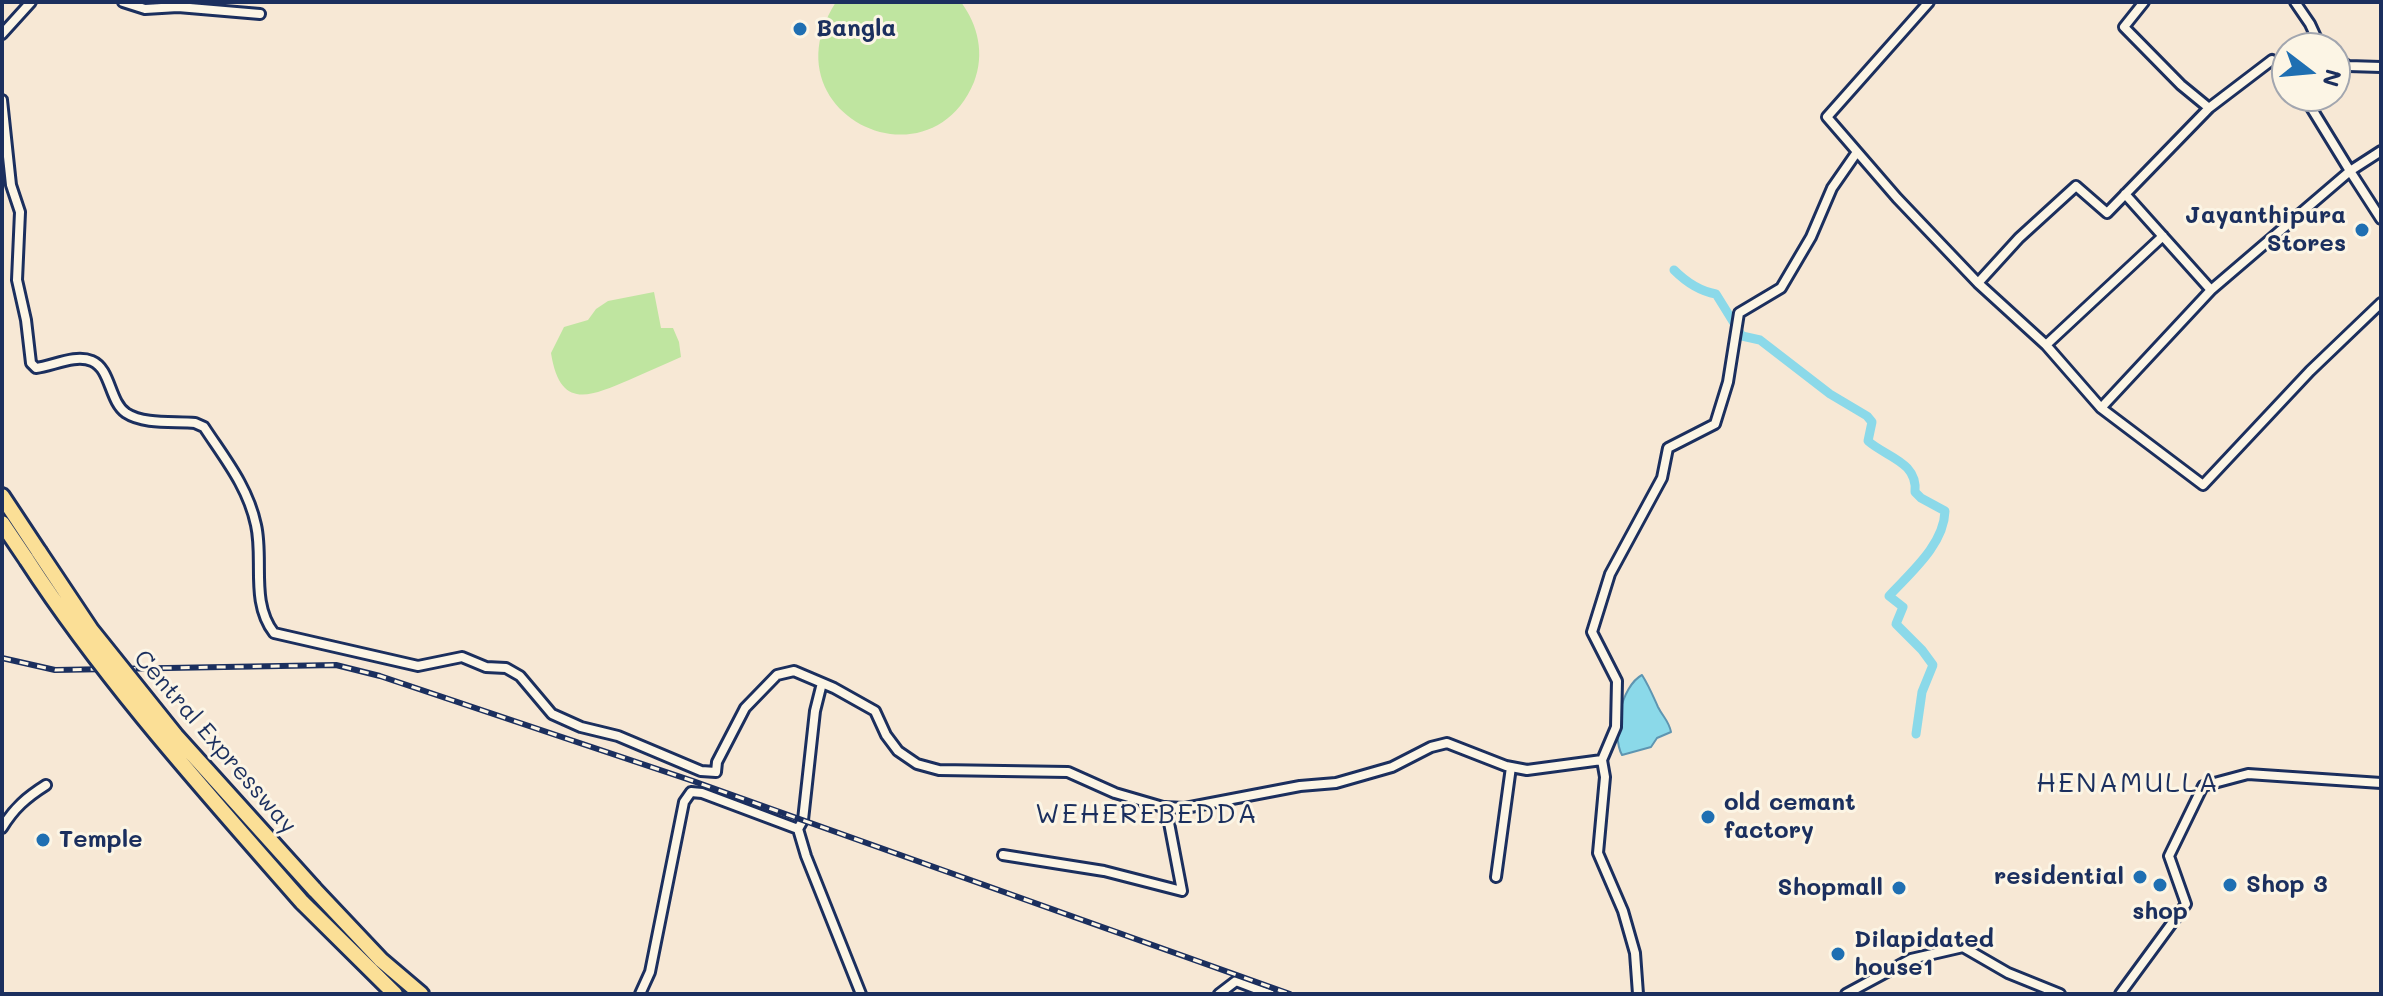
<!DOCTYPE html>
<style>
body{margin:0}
#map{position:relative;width:2383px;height:996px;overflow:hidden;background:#f7e8d5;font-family:Mali,sans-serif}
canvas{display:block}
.frame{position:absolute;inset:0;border:4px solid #1b2f5e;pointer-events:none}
.north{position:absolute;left:2271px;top:32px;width:80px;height:80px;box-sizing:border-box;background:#fcf5e5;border:2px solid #a2a6af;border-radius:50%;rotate:106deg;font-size:22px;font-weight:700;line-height:32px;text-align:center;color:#1b2f5e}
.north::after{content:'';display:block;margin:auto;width:28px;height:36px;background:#1f6fb2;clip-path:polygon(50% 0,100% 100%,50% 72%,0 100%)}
</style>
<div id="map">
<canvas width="2383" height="996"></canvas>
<div class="frame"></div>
<div class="north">N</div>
</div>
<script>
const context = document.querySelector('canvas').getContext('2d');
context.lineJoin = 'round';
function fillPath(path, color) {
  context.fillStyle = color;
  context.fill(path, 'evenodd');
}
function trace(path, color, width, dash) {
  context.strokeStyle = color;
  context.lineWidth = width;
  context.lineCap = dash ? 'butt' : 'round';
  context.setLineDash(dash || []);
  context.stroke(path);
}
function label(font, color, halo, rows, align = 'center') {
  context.font = font + ' Mali,sans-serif';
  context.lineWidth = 6;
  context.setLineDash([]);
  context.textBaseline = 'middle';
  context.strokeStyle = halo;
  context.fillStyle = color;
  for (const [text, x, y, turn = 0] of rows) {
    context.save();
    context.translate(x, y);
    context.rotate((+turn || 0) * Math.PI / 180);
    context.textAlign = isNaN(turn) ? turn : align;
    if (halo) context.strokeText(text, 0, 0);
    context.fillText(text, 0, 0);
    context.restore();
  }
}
fillPath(new Path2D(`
 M836 2H961C978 25 985 54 974 82 928 192 765 112 836 2Z
 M654 292 661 328H673L679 342 681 357C664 365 646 372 629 380 589 397 560 410 551 353L564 327 588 320 596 309 608 301Z`), '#bfe5a0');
const water = new Path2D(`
 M1642 675C1649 686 1653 696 1658 707 1663 717 1669 721 1671 732L1657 738 1651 747 1622 755C1611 735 1621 686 1642 675Z`);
fillPath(water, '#8bd9e9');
trace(water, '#5e95b1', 2);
trace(new Path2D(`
 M1674 270C1686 282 1699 291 1716 294L1742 336 1760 340 1830 394 1867 416 1872 422 1868 441C1886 457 1918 462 1915 492L1921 498 1945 511C1944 545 1910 573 1889 596L1903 607 1896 624 1922 650 1933 665 1922 692 1916 734`), '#8bd9e9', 9);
const minor = new Path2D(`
 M123 2 145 9 178 7 260 14
 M1929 2 1827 117 1897 198 1978 283 2046 345 2101 408 2203 485 2310 371 2381 303
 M2144 2 2124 27 2181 85 2209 108 2272 60 2287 72
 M2295 2 2310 24 2321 48
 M2 34 31 2
 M2335 58 2348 66 2381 67
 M2304 96 2350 171 2381 151
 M2 100 11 185 20 212 17 280 26 320 31 363 36 368C53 366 75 354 92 361 111 369 109 401 126 413 144 425 175 421 195 423L204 427C225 459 248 487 256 525 264 560 250 602 274 633L418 666 462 657 486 667 506 668 520 676 552 714 581 727 618 736 701 771 716 772 717 762 745 708 777 675 794 671 834 688 875 711 886 735 898 751 917 764 939 770 1068 772 1115 793 1163 807 1185 808 1300 786 1336 783 1392 767 1431 747 1447 743 1506 766 1527 770 1602 760
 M2125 194 2211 290 2350 171 2381 219
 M1978 283 2019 238 2076 186 2107 213 2209 108
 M2046 345 2163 236
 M2101 408 2211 290
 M2 828C14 808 27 797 46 785
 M798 829 806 856 861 994
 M1003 855 1104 871 1182 891 1166 807
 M1496 877 1511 767
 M640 994 650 972 684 802 691 792 702 793 798 829 803 820 815 711 822 683
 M1219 994 1236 981 1270 994
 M1638 994 1635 953 1623 911 1598 853 1605 777 1602 760 1616 727 1617 681 1592 632 1610 574 1662 478 1668 448 1715 424 1728 382 1739 313 1781 288 1811 237 1832 188 1857 152
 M1846 994 1911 959 1963 947 2008 973 2060 994
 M2120 994 2186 904 2169 856 2203 786 2248 774 2381 783`);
const motorway = new Path2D(`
 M2 496 39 552
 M2 523 27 560
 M314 889 381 960 421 994
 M302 902 395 994`);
trace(minor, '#1b2f5e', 14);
trace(motorway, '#1b2f5e', 20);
trace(minor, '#fcf5e5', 8);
trace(motorway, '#fbdf96', 14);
const rail = new Path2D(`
 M2 658 55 670 336 665 380 676 693 781 1290 994`);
trace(rail, '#1b2f5e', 6);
trace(rail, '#fcf5e5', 3, [9]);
const motorwayBridge = new Path2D(`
 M39 552 91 630 176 736 314 889
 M27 560C107 683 206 792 302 902`);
trace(motorwayBridge, '#1b2f5e', 20, []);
trace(motorwayBridge, '#fbdf96', 14);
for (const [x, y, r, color] of [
 [800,29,8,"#1f6fb2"],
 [2362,230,8,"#1f6fb2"],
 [1708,817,8,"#1f6fb2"],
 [43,840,8,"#1f6fb2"],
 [2140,877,8,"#1f6fb2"],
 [2160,885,8,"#1f6fb2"],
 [2230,885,8,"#1f6fb2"],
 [1899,888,8,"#1f6fb2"],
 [1838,954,8,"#1f6fb2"]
]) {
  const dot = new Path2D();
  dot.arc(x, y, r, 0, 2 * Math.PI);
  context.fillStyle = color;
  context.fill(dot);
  trace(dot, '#fcf5e5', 3);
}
label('bold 24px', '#1b2f5e', '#fcf5e5', [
 ["Bangla",816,29],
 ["Jayanthipura",2346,216,"right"],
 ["Stores",2346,244,"right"],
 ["old cemant",1724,803],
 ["factory",1724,831],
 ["Temple",59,840],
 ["residential",2124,877,"right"],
 ["Shop 3",2246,885],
 ["Shopmall",1883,888,"right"],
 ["shop",2160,912,"center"],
 ["Dilapidated",1854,940],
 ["house1",1854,968]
], 'left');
label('24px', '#1b2f5e', '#fcf5e5', [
 ["Central Expressway",215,742,49]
]);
context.letterSpacing = '2px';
label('28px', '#1b2f5e', '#fcf5e5', [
 ["HENAMULLA",2128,783],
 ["WEHEREBEDDA",1147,814]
]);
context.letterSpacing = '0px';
</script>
